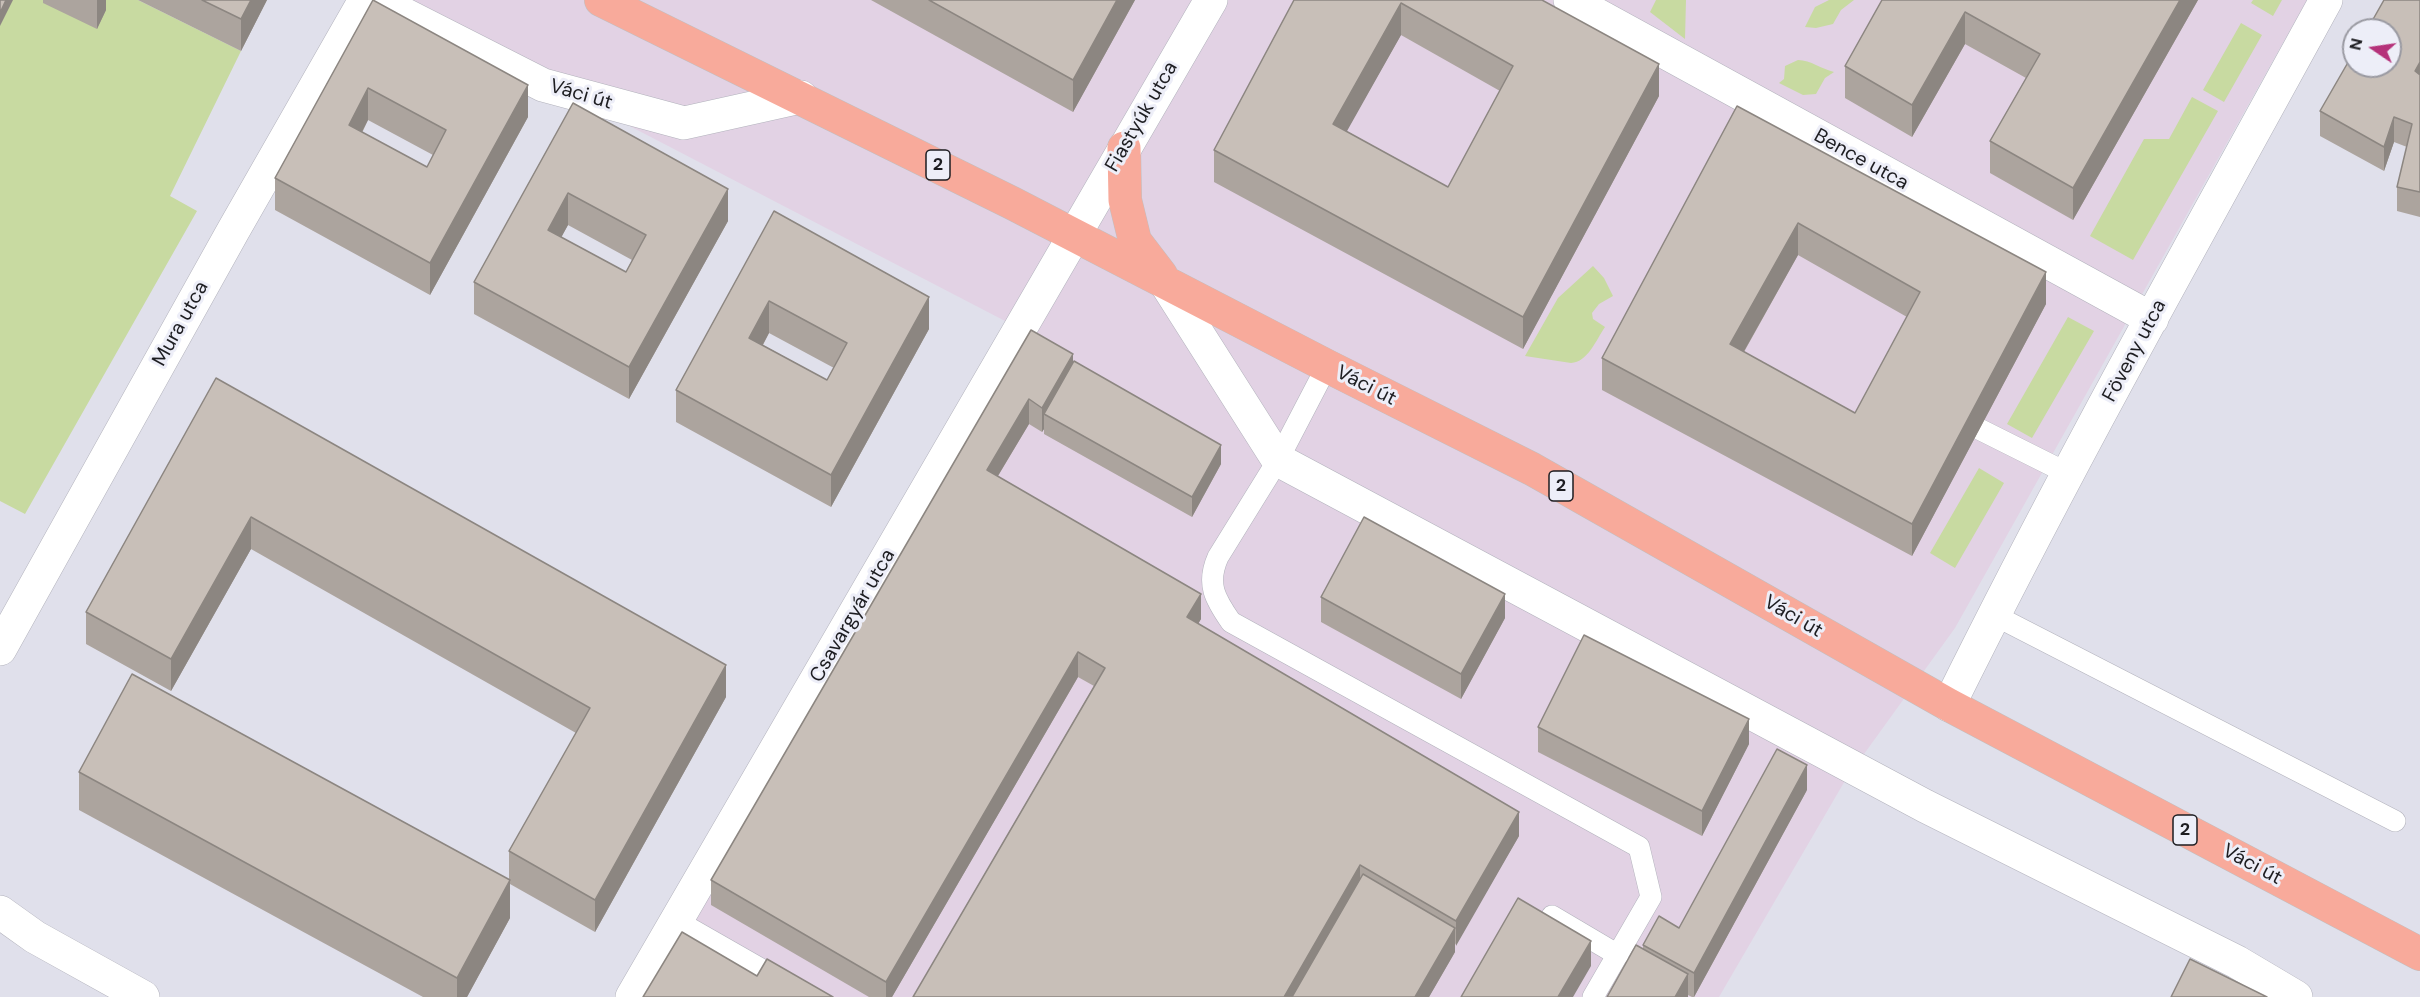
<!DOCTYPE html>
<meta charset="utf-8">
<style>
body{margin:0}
#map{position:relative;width:2420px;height:997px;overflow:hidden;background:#e0e0eb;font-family:"DM Sans",sans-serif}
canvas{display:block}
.north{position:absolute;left:2342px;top:18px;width:60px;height:60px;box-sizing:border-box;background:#edeef8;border:2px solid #9a9aa2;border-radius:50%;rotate:283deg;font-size:16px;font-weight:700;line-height:24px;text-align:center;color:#1d1d21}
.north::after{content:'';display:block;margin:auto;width:21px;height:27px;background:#b5327a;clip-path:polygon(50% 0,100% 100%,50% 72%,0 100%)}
</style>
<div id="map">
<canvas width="2420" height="997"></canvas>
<div class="north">N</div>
</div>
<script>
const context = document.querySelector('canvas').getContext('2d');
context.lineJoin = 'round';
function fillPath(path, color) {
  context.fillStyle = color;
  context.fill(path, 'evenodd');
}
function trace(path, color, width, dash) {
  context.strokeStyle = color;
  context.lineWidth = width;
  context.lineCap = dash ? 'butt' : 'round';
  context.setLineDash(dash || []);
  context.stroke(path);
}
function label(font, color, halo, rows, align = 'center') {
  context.font = font + ' "DM Sans",sans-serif';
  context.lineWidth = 6;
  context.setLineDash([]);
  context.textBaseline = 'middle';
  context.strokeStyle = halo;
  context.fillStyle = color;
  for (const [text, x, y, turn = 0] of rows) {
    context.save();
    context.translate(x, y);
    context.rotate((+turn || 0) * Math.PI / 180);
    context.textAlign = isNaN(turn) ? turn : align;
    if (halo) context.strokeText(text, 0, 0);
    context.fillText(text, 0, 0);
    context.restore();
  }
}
fillPath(new Path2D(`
 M387 0H2307L1955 628 1846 779 1719 997H651L1032 335Z`), '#e2d2e4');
fillPath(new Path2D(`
 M12 0H138L241 51 170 196 197 211 25 514 0 501V25Z
 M1656 0H1686L1685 39 1650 12Z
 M1829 0H1854L1841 10 1833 24 1816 28 1805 27 1815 7Z
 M2253 0H2282L2273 16 2251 3Z
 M2241 23 2262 35 2224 102 2203 90Z
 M1798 60C1811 60 1821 69 1834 72L1825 78 1816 94 1803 95 1779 83 1784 79 1785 66Z
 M2192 97 2218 111 2133 260 2090 236 2144 139H2169Z
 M1593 266 1604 278 1613 296 1599 304 1592 313 1593 319 1605 327C1596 340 1588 362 1571 363L1525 356 1558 298Z
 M2068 317 2094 331 2032 438 2007 424Z
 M1979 468 2004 483 1955 568 1930 553Z`), '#c8daa1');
const service = new Path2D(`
 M1327 366 1278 460 1218 557C1206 584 1215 599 1231 622L1639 847 1651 897 1593 997
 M1979 429 2069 474
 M1994 615 2395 821
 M1552 916 1618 955
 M677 921 810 997`);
const minor = new Path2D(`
 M376 0 543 85 684 123 801 97
 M1570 0 2152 319
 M1165 282 1278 460 1925 806 2237 962 2296 997
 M0 649 233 231 365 0
 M1949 705C2067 466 2198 234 2326 0
 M0 912 35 937 143 997
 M632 997 1211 0`);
const primary = new Path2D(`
 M601 0 1012 203 1327 366 1532 469 1949 705 2420 954
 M1124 148 1125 200 1135 241 1161 275`);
trace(service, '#b2b2bc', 22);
trace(minor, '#b2b2bc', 34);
trace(primary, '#c0c0c1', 34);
trace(service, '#fff', 21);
trace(minor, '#fff', 33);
trace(primary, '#f8aa9b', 33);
fillPath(new Path2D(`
 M43 0H106V10L97 29 43 3Z
 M138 0H267L241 51Z
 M373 0 528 117 430 295 275 210V178ZM368 120 433 155 427 167 362 133Z
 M871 0H1135L1073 112Z
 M1294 0H1542L1659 96 1523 349 1214 182V150ZM1401 35 1500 91 1448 187 1346 131Z
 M1882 0H2198L2073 220 1990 173V141L2026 78 1965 44 1912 137 1845 98V66Z
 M2420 0V217L2397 211V187L2407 147 2394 142 2384 171 2320 136V111Z
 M573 103 728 221 629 399 474 314V282ZM568 225 632 260 626 272 561 237Z
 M1737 106 2046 304 1912 556 1602 390V358ZM1798 255 1907 317 1855 413 1744 352Z
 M774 211 929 329 831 507 676 422V390ZM769 333 834 368 827 380 763 345Z
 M1031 330 1073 363 1221 464 1192 517 1044 434V429L1042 432 1029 424 998 476 1201 619 1198 624 1519 836 1455 945V952L1429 997H913L1094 686 1078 677 892 997H869L711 905V880Z
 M216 378 726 697 595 932 510 884V918L467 997H423L79 810V772L509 880V851L576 733 251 549 171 691 86 644V612Z
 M1321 597 1505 618 1461 699 1321 622Z
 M1538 727 1749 744 1702 836 1538 752Z
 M1807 790 1694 997H1692L1688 995V997L1643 949V945L1679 928Z`), '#aca49e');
fillPath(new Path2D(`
 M6 0H13L0 26V13Z
 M97 0H106V10L97 29Z
 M251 0H267L241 51V19Z
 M1117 0H1135L1073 112V80Z
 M2180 0H2198L2073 220V188Z
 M1401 3V35L1333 156V124Z
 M1965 12V44L1912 137V105Z
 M2420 62V87L2415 71Z
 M1659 64V96L1523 349V317Z
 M528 85V117L430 295V263Z
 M368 88V120L349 157V125Z
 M2394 117V142L2384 171V147Z
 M728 189V221L629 399V367Z
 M568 193V225L548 262V230Z
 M1798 223V255L1730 376V344Z
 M2046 272V304L1912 556V524Z
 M929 297V329L831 507V475Z
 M769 301V333L749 370V338Z
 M1073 354V379L1044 414V429L1042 432V408Z
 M1029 399V424L987 494V470Z
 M1221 445V464L1192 517V497Z
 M251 517V549L171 691V659Z
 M1201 594V619L1187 642V617Z
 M1505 594V618L1461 699V674Z
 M1078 652V677L892 997H886V982Z
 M726 665V697L595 932V900Z
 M1749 719V744L1702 836V811Z
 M1807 765V790L1694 997V973Z
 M1519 812V836L1456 946V921Z
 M1360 865V890L1298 997H1284Z
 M510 880V918L467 997H457V978Z
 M1455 928V952L1429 997H1415Z
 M1591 941V966L1573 997H1558Z
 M1688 974V997H1675Z`), '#8c8681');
const building = new Path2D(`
 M0 0H6L0 13Z
 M202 0H251L241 19Z
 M373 0 528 85 430 263 275 178ZM368 88 446 130 427 167 349 125Z
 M929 0H1117L1073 80Z
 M1294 0H1542L1659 64 1523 317 1214 150ZM1401 3 1513 66 1448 187 1333 124Z
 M1882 0H2180L2073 188 1990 141 2040 54 1965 12 1912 105 1845 66Z
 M2384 0H2420V62L2415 71 2420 75V192L2397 187 2412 124 2394 117 2384 147 2320 111 2354 52V66H2390V30H2367Z
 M573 103 728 189 629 367 474 282ZM568 193 646 235 626 272 548 230Z
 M1737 106 2046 272 1912 524 1602 358ZM1798 223 1920 292 1855 413 1730 344Z
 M774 211 929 297 831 475 676 390ZM769 301 847 343 827 380 749 338Z
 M1031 330 1073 354 1042 408 1029 399 987 470 1201 594 1187 617 1519 812 1456 921 1360 865 1284 997H913L1105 668 1078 652 886 982 711 880Z
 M1074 361 1221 445 1192 497 1044 414Z
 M216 378 726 665 595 900 509 851 590 708 251 517 171 659 86 612Z
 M1364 517 1505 594 1461 674 1321 597Z
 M1584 635 1749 719 1702 811 1538 727Z
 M132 674 510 880 457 978 79 772Z
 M1777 749 1807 765 1694 973 1643 945 1659 916 1679 928Z
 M1363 874 1455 928 1415 997H1292Z
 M1518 898 1591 941 1558 997H1461Z
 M682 932 757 976 767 959 833 997H643Z
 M1636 945 1688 974 1675 997H1607Z
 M2190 959 2267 997H2171Z`);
fillPath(building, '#c8bfb8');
trace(building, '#8c8681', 1.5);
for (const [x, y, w] of [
 [938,165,24],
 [1561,486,24],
 [2185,830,24]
]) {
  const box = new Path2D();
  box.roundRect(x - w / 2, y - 15, w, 30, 4.5);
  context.fillStyle = '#edeef8';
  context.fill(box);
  trace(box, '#1d1d21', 1.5);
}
label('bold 18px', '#1d1d21', null, [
 ["2",938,165],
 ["2",1561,486],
 ["2",2185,830]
]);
label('20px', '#1d1d21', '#edeef8', [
 ["Váci út",581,95,16],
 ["Fiastyúk utca",1142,117,-60],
 ["Bence utca",1861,160,29],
 ["Mura utca",181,324,-61],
 ["Föveny utca",2135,351,-62],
 ["Váci út",1366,386,27],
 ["Csavargyár utca",853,616,-60],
 ["Váci út",1793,617,30],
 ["Váci út",2252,865,28]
]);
</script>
